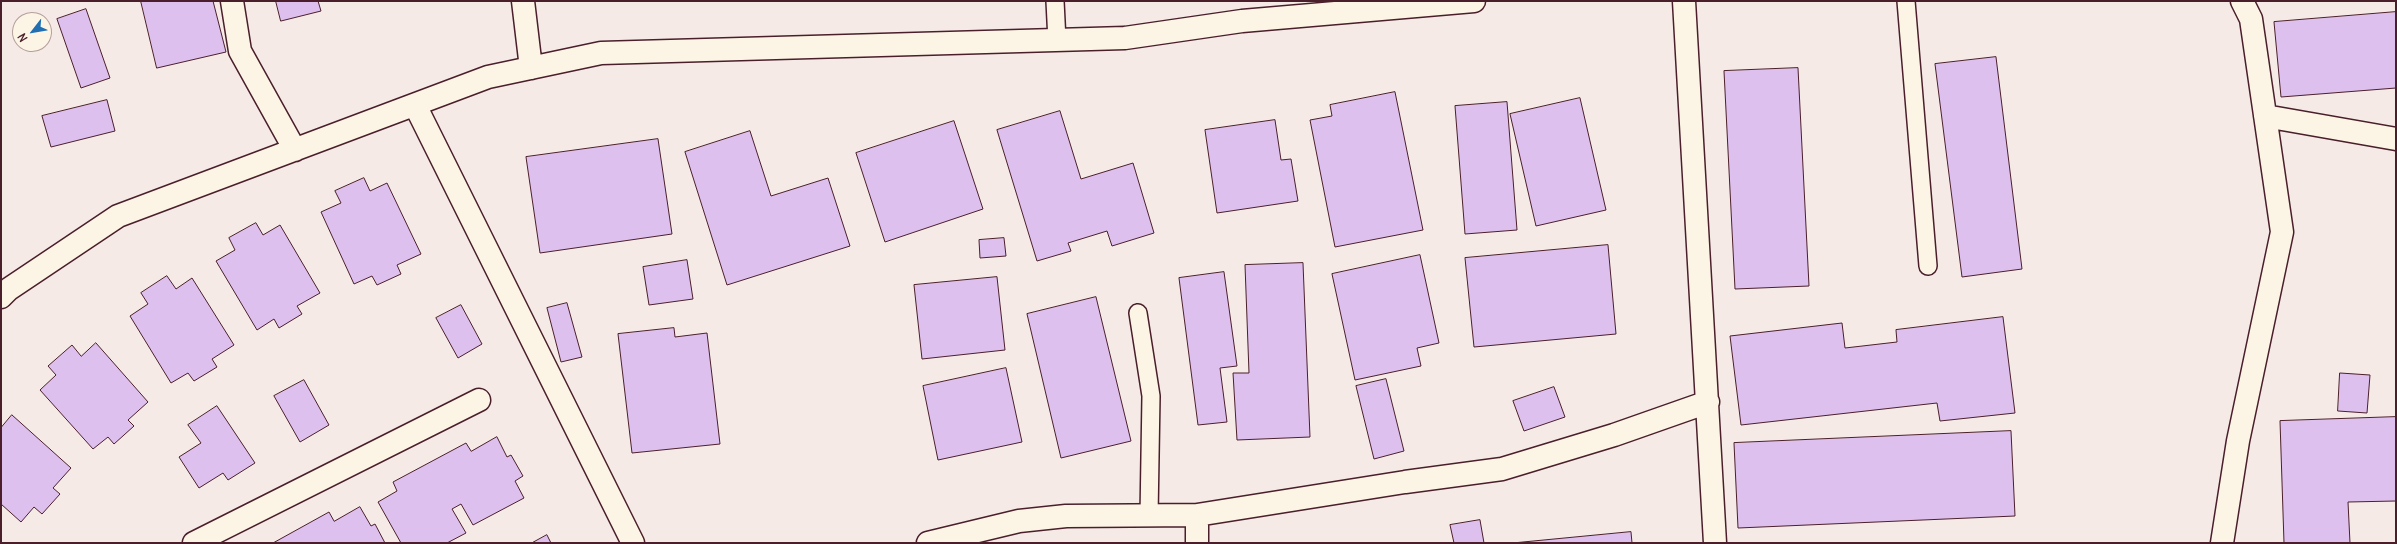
<!DOCTYPE html>
<style>
body{margin:0}
#map{position:relative;width:2397px;height:544px;overflow:hidden;background:#f6eae7;font-family:Delius,sans-serif}
canvas{display:block}
.frame{position:absolute;inset:0;border:2px solid #4a1f2b;pointer-events:none}
.north{position:absolute;left:12px;top:12px;width:40px;height:40px;box-sizing:border-box;background:#fcf5e5;border:1px solid #b59f9b;border-radius:50%;rotate:239deg;font-size:11px;font-weight:700;line-height:16px;text-align:center;color:#4a1f2b}
.north::after{content:'';display:block;margin:auto;width:14px;height:18px;background:#1f6fb2;clip-path:polygon(50% 0,100% 100%,50% 72%,0 100%)}
</style>
<div id="map">
<canvas width="2397" height="544"></canvas>
<div class="frame"></div>
<div class="north">N</div>
</div>
<script>
const context = document.querySelector('canvas').getContext('2d');
context.lineJoin = 'round';
function fillPath(path, color) {
  context.fillStyle = color;
  context.fill(path, 'evenodd');
}
function trace(path, color, width, dash) {
  context.strokeStyle = color;
  context.lineWidth = width;
  context.lineCap = dash ? 'butt' : 'round';
  context.setLineDash(dash || []);
  context.stroke(path);
}
const building = new Path2D(`
 M141 1H213L226 52 157 68Z
 M276 1H318L321 11 281 21Z
 M86 9 110 78 81 88 57 19Z
 M2396 12V88L2281 97 2274 22Z
 M1996 57 2022 269 1962 277 1935 64Z
 M1798 68 1809 286 1735 289 1724 71Z
 M1395 92 1423 230 1335 247 1310 120 1332 116 1330 105Z
 M1580 98 1606 210 1536 226 1510 114Z
 M107 100 115 131 51 147 42 116Z
 M1507 102 1517 230 1465 234 1455 106Z
 M1060 111 1081 179 1133 163 1154 233 1112 246 1107 231 1068 243 1071 251 1037 261 997 130Z
 M1275 120 1281 160 1291 159 1298 201 1217 213 1205 130Z
 M954 121 983 209 885 242 856 153Z
 M750 131 771 196 828 178 850 246 727 285 685 152Z
 M658 139 672 234 540 253 526 157Z
 M364 178 370 191 387 183 421 254 397 265 401 274 377 285 372 276 354 284 321 212 341 203 335 191Z
 M256 223 263 235 280 225 320 293 297 306 302 314 279 328 274 319 257 330 216 261 235 250 229 238Z
 M1004 238 1006 256 980 258 979 240Z
 M1608 245 1616 334 1474 347 1465 258Z
 M1420 255 1439 343 1417 348 1421 366 1355 380 1332 274Z
 M687 260 693 299 649 305 643 267Z
 M1303 263 1310 437 1237 440 1233 373H1249L1245 265Z
 M1224 272 1237 366 1220 368 1227 422 1198 425 1179 278Z
 M167 276 176 289 192 278 234 345 212 359 217 367 194 381 188 373 171 383 130 316 148 304 141 293Z
 M997 277 1005 350 922 359 914 285Z
 M1096 297 1131 441 1061 458 1027 314Z
 M567 303 582 357 561 362 547 308Z
 M461 305 482 344 458 358 436 318Z
 M2003 317 2015 413 1940 421 1937 403 1741 425 1730 336 1842 323 1845 348 1897 342 1896 330Z
 M674 328 675 337 707 333 720 444 632 453 618 334Z
 M96 343 148 402 128 420 134 426 114 444 108 437 93 449 40 390 56 375 48 366 72 345 81 356Z
 M1006 368 1022 442 938 460 923 386Z
 M2340 373 2370 375 2367 413 2338 411Z
 M1386 379 1404 451 1374 459 1356 386Z
 M304 380 329 425 300 442 274 396Z
 M1554 387 1565 417 1524 431 1513 401Z
 M217 406 255 463 228 480 223 473 199 488 179 457 201 443 188 425Z
 M12 415 71 468 53 488 60 494 42 514 34 507 21 522 1 504V428Z
 M2396 417V501L2348 502 2350 543H2284L2280 421Z
 M2011 431 2015 516 1738 528 1734 443Z
 M497 437 507 457 511 455 523 476 515 481 524 498 473 525 461 504 452 509 466 533 447 543H401L378 502 397 491 393 482 466 443 471 451Z
 M360 507 371 526 375 524 385 543H273L329 512 334 521Z
 M1480 520 1484 543H1454L1450 525Z
 M1631 532 1632 543H1513Z
 M547 535 551 543H532Z`);
fillPath(building, '#ddc0ed');
trace(building, '#4a1f2b', 1);
const lane = new Path2D(`
 M1055 1 1057 41
 M1906 1 1928 266
 M1138 313 1151 396 1149 516`);
const street = new Path2D(`
 M232 1 240 51 295 150
 M523 1 531 68
 M1684 1 1715 543
 M415 105 633 543
 M2265 116 2396 139
 M1 297 9 289 118 216 488 77 601 53 1125 38 1242 21 1474 1
 M194 543 479 400
 M928 543 1019 521 1066 516 1197 515 1405 482 1502 469 1614 435 1708 402
 M1197 543V515
 M2222 543 2238 441 2282 232 2251 19 2242 1`);
trace(lane, '#4a1f2b', 20);
trace(street, '#4a1f2b', 25);
trace(lane, '#fcf5e5', 17);
trace(street, '#fcf5e5', 22);
</script>
